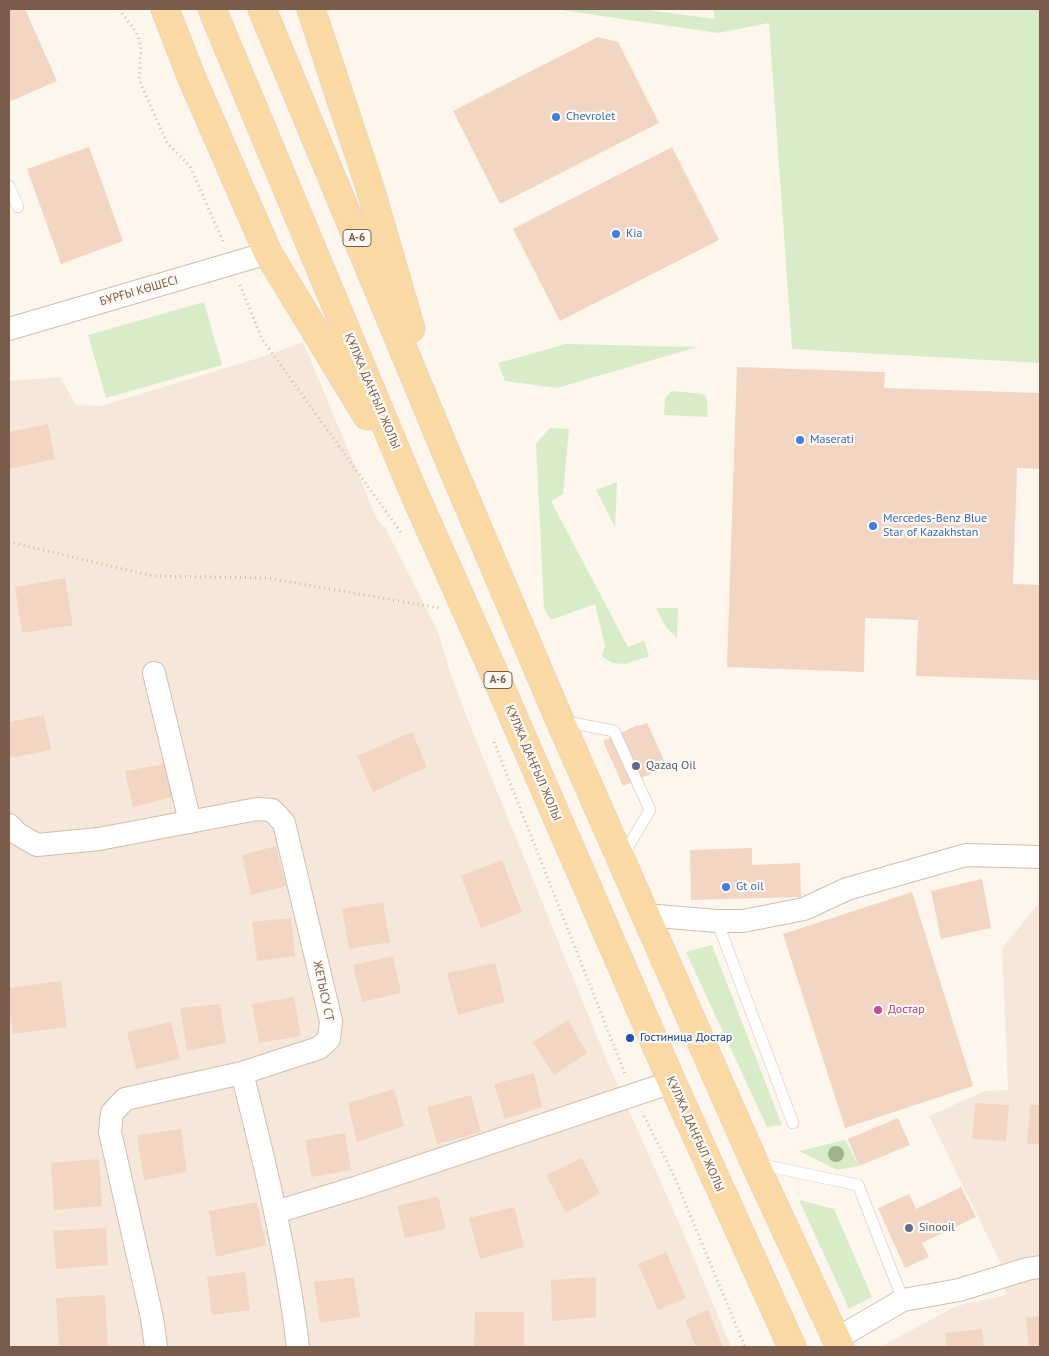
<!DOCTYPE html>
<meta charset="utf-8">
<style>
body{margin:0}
#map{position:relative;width:1049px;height:1356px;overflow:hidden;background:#fdf6ec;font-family:"PT Sans",sans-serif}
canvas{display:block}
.frame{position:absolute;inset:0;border:10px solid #7a5c4d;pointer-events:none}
</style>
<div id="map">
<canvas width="1049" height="1356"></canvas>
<div class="frame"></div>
</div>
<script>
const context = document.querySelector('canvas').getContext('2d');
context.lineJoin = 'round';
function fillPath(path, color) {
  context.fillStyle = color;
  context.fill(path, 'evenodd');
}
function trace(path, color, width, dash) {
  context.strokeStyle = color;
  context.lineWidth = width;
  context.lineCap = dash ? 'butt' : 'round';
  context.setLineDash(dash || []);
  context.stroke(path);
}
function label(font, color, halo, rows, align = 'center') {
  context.font = font + ' "PT Sans",sans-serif';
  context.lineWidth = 4.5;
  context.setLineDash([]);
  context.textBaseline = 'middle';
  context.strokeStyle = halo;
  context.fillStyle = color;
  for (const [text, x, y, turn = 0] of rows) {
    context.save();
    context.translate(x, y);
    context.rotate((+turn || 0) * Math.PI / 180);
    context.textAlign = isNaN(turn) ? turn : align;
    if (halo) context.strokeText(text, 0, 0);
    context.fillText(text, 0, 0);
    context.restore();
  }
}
fillPath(new Path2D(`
 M303 342 377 519 386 529 438 632 451 675 470 725 607 1061 683 1232 731 1347H9V381L60 377 76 405 101 406 265 356Z
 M1040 902V1347H880L956 1306 1006 1295 1001 1264 929 1116 985 1091 1008 1090 1002 948Z`), '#f5e8da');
fillPath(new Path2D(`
 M554 9H640L715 19 713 9H1040V363L792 349 769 23 718 33Z
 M204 302 222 365 106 398 88 335Z
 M566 344 697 347 557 388 505 381 498 363Z
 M672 391 703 394 707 398 708 417 664 415 665 398Z
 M550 428 569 429 563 494 551 501 628 647 644 641 649 656 625 664 612 663 602 656 605 646 595 604 551 620 544 609 536 444Z
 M617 482 615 527 596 490Z
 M656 608H678L677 638 666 627Z
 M712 945 782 1125 767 1127 686 952Z
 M845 1140 859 1166 837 1170 799 1151Z
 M799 1200 834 1209 872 1297 849 1309Z`), '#d8ecc9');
fillPath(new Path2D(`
 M9 9H25L57 81 9 102Z
 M598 37 618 42 659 123 500 204 453 111Z
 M89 147 123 241 61 264 27 169Z
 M672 147 719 240 560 321 513 229Z
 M737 367 885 372 884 388 1040 393V469L1017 468 1013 584 1040 585V680L916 676 918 620 865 618 864 672 727 667Z
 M48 424 55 459 9 469V432Z
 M65 578 73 625 22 633 15 587Z
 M44 715 51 750 11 758 9 746V722Z
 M647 723 667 767 623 786 603 741 638 725 639 726Z
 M412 732 427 767 373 792 357 756Z
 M165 764 172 797 133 807 125 771Z
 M276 846 286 886 251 895 242 855Z
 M752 848V865L800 863 801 897 691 900 690 850Z
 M502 860 522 912 481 928 461 876Z
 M982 879 991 928 941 939 931 891Z
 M912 892 973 1086 845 1128 783 934Z
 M383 902 390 942 349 949 342 909Z
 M291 918 295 956 257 961 252 922Z
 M393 956 401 993 362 1002 353 965Z
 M495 963 505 1002 458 1015 447 973Z
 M61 981 67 1027 13 1034 9 1005V988Z
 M294 997 301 1036 259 1043 252 1004Z
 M220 1004 226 1043 187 1051 180 1008Z
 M568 1020 587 1053 554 1075 533 1042Z
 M171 1022 180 1059 136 1069 127 1032Z
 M534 1073 542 1107 505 1119 494 1084Z
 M394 1089 404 1126 357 1142 348 1103Z
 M471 1095 481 1132 437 1144 427 1107Z
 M975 1103 1009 1105 1006 1141 972 1139Z
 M1030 1105H1040V1144H1027Z
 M898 1118 910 1145 859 1166 848 1139Z
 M181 1129 187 1172 144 1180 137 1135Z
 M345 1133 351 1170 312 1177 305 1140Z
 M582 1158 600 1193 566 1213 546 1175Z
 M99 1159 102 1206 54 1210 51 1163Z
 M961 1187 976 1217 922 1243 929 1257 905 1268 878 1208 909 1194 916 1209Z
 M438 1196 446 1229 405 1238 397 1206Z
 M257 1202 266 1245 216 1257 209 1211Z
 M514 1207 524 1247 480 1259 469 1218Z
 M106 1228 108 1265 56 1269 53 1231Z
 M666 1252 686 1298 658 1310 638 1264Z
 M245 1272 250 1310 212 1315 207 1277Z
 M354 1277 360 1317 320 1323 314 1282Z
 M596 1277V1317L552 1321 551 1280Z
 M105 1295 108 1347H59L56 1298Z
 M708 1310 723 1347H696L685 1320Z
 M475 1312H524V1347H474Z
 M1040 1316V1347H1029L1026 1318Z
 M982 1329 984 1347H947L945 1333Z`), '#f3d5c3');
const lane = new Path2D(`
 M9 186 18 207
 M562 721 614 731 650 810 622 857
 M717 921 793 1123
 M758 1164 858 1185 903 1300`);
const street = new Path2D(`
 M9 329 268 253
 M154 673 190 822
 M9 825 18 834 37 845 99 839 257 809 272 810 284 823 331 1021 329 1039 319 1048 242 1073 125 1099 112 1113 110 1132 152 1318 156 1347
 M645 915 717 921H743L804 909 847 889 966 855 1040 857
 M242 1073C265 1163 287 1254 298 1347
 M276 1212 358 1187 672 1082
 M836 1339 903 1300 959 1290 1027 1269 1040 1267`);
const primary = new Path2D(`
 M165 9 191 76 268 253 367 416
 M212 9 414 493 503 693 672 1082 792 1347
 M262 9 452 467 560 721 755 1164 840 1347
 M311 9 370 188 411 329`);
trace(lane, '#d1beb0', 12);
trace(street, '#d1beb0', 24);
trace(primary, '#dad1cd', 29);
trace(new Path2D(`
 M119 9 136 32 141 46 139 80 167 143 190 166 224 244
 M240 285 262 339 402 534
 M9 542 153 576 267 578 439 608
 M494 742 625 1074
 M644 1116 674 1176 745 1347`), '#d9b8a5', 3, [1, 4]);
trace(lane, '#fff', 11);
trace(street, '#fff', 22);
trace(primary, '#fbd9a5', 28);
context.fillStyle = '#a0b28e';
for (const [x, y] of [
 [836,1154]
]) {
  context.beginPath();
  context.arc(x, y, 8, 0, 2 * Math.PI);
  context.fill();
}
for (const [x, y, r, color] of [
 [556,117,5,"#3f7fe0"],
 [616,234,5,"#3f7fe0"],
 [800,440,5,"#3f7fe0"],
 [873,526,5,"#3f7fe0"],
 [636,766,5,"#5c6f8a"],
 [726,887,5,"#3f7fe0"],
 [878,1010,5,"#d1479c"],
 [630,1038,5,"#1a4fb4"],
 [909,1228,5,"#5c6f8a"]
]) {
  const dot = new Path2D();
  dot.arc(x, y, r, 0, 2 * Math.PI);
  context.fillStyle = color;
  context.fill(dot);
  trace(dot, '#fffaf3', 2);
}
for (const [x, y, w] of [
 [357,238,28],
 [498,680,28]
]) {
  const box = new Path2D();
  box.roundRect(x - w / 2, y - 8.5, w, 17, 4);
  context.fillStyle = '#fffaf3';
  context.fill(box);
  trace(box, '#7a5c4d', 1);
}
label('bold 11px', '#7a5c4d', null, [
 ["A-6",357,238],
 ["A-6",498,680]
]);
label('12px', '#366cbe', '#fffaf3', [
 ["Chevrolet",566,117],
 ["Kia",626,234],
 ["Maserati",810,440],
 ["Mercedes-Benz Blue",883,519],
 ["Star of Kazakhstan",883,533],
 ["Gt oil",736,887]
], 'left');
label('12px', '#7a5c4d', '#fffaf3', [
 ["БҰРҒЫ КӨШЕСІ",139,291,-16],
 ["ҚҰЛЖА ДАҢҒЫЛ ЖОЛЫ",372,391,67],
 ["ҚҰЛЖА ДАҢҒЫЛ ЖОЛЫ",533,763,67],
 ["ЖЕТЫСУ СТ",323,991,78],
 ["ҚҰЛЖА ДАҢҒЫЛ ЖОЛЫ",695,1134,66]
]);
label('12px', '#4e5e75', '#fffaf3', [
 ["Qazaq Oil",646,766],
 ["Sinooil",919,1228]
], 'left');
label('12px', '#b23c85', '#fffaf3', [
 ["Достар",888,1010]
], 'left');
label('12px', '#164399', '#fffaf3', [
 ["Гостиница Достар",640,1038]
], 'left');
</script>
